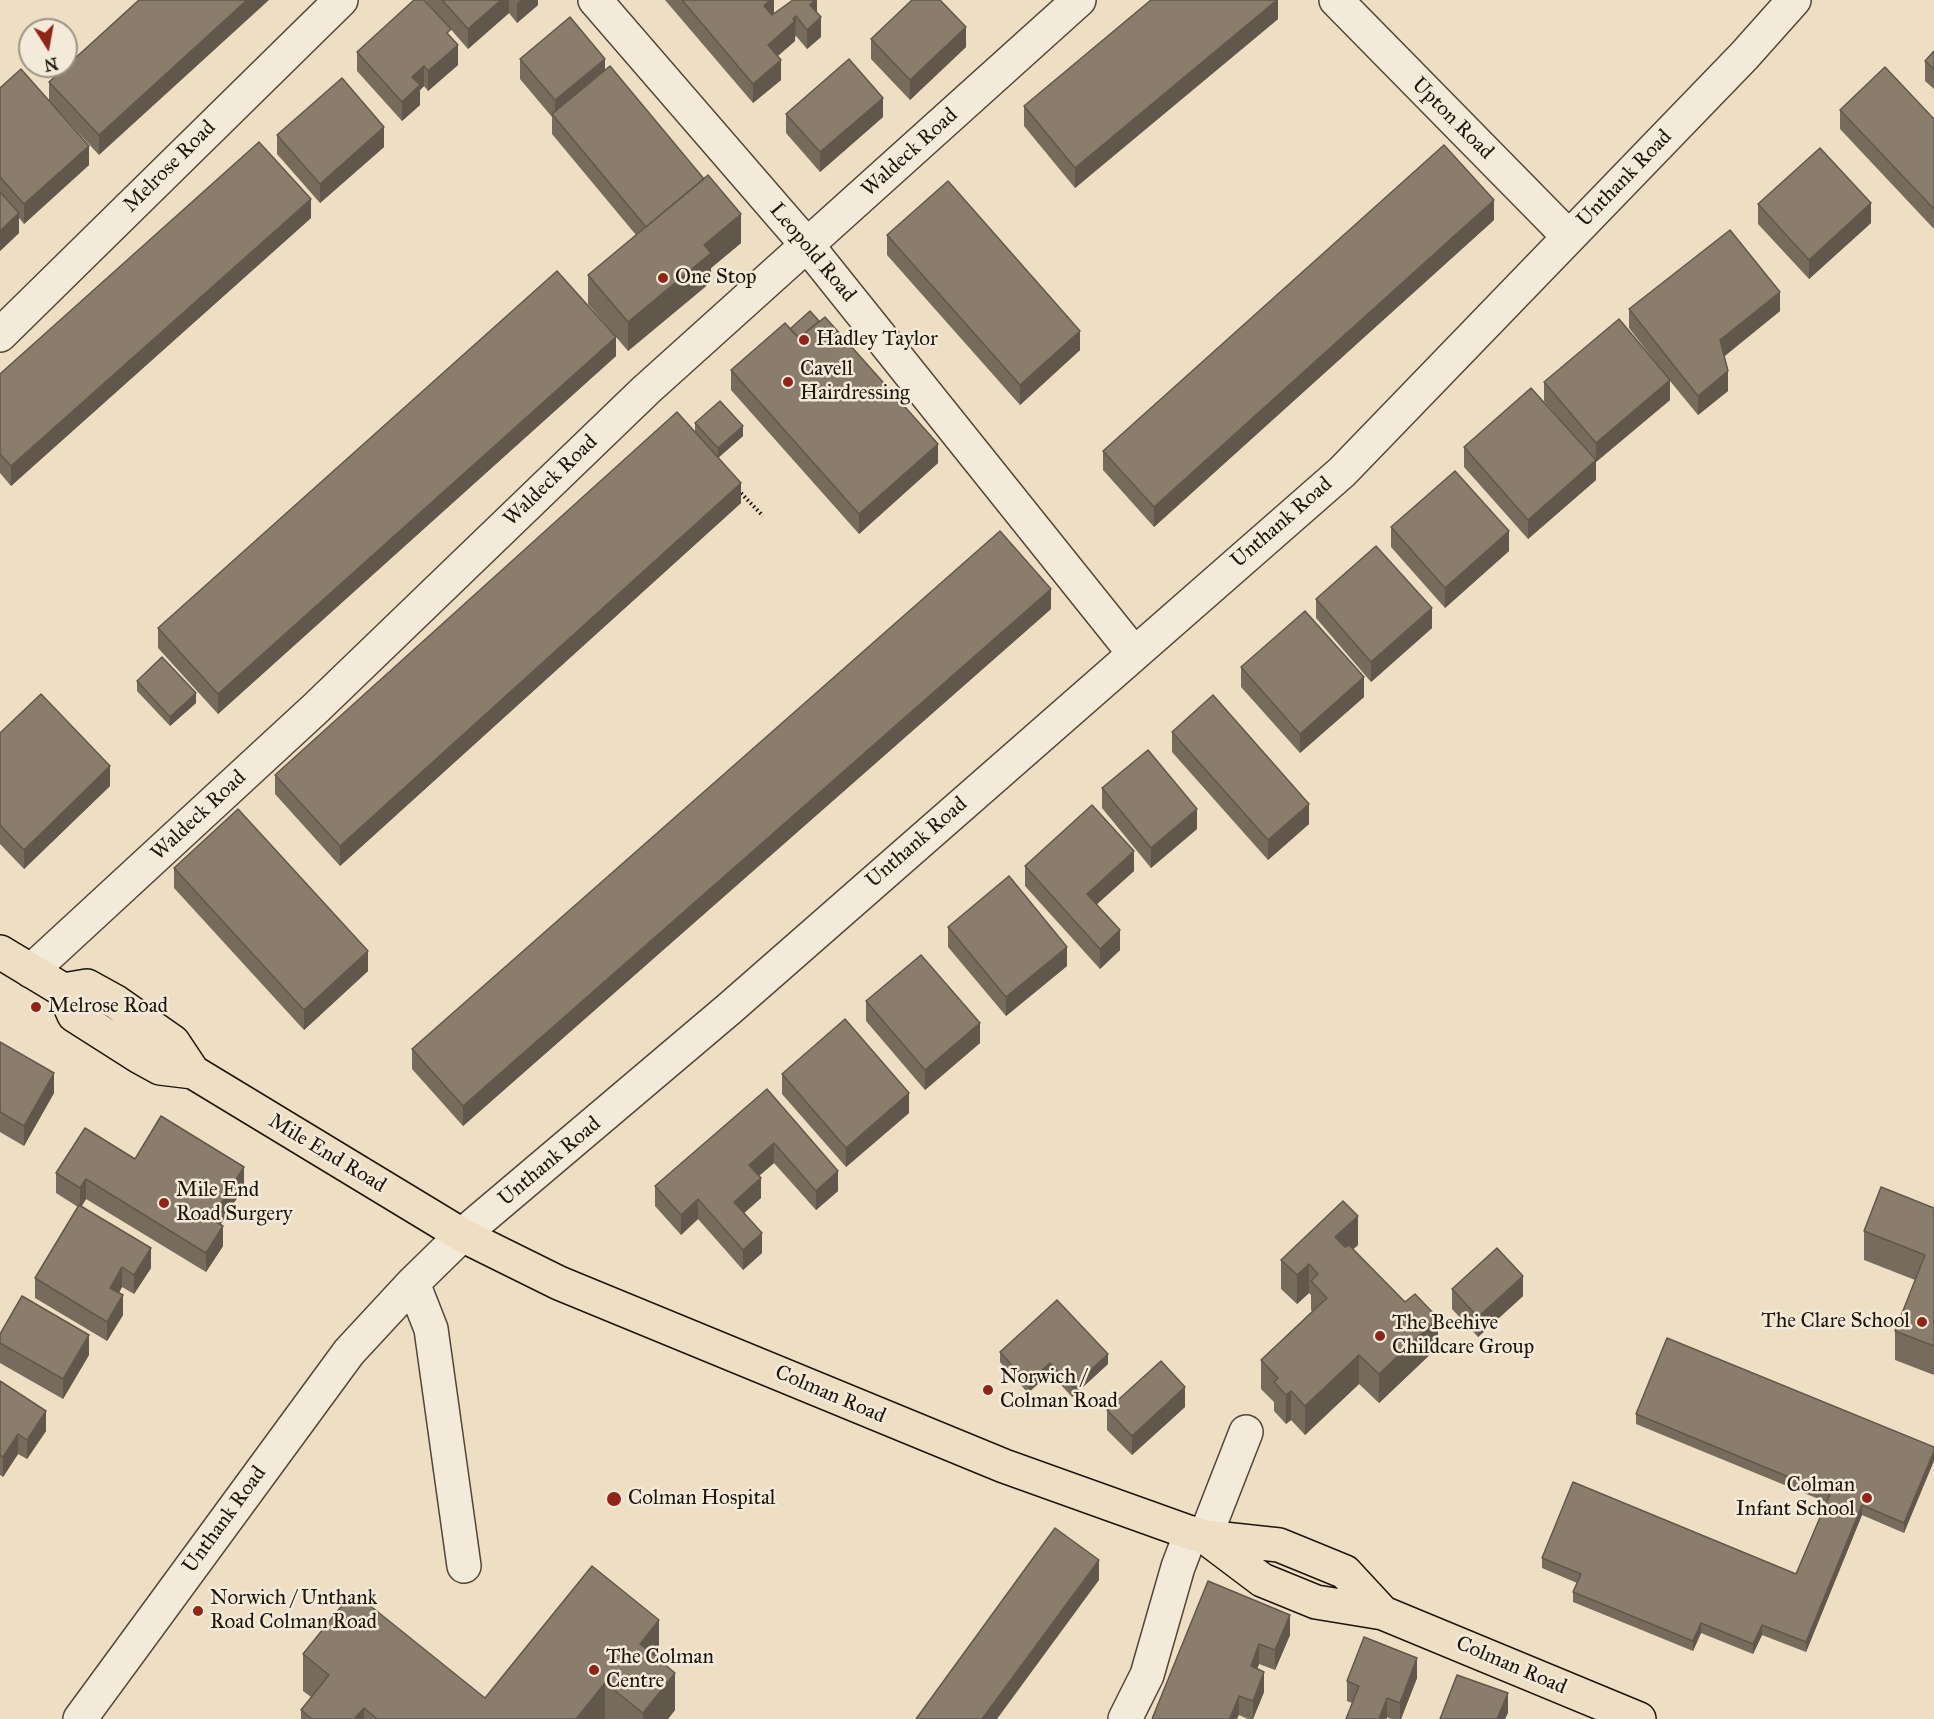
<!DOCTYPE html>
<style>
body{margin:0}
#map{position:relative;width:1934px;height:1719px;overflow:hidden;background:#eddec4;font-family:"IM FELL Great Primer",serif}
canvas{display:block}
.north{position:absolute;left:18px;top:18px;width:60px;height:60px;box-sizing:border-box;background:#f3ead9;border:2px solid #9e9486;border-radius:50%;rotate:169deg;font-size:16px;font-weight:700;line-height:24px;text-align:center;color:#1f140a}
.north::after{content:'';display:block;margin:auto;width:21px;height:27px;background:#8f2418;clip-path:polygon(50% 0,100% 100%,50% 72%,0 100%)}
</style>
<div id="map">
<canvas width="1934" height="1719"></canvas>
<div class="north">N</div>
</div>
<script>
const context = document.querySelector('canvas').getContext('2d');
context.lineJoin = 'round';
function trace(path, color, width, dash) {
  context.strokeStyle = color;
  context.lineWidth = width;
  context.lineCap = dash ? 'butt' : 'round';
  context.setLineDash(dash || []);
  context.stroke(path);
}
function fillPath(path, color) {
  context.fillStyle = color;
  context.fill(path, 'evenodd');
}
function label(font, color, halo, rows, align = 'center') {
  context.font = font + ' "IM FELL Great Primer",serif';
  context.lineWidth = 5;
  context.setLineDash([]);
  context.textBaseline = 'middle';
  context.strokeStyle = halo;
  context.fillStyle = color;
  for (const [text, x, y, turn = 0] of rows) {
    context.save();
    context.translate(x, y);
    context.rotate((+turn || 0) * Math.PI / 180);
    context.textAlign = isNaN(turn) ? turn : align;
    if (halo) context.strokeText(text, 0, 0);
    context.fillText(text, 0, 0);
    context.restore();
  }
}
const minor = new Path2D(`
 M595 0 807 245 1133 652
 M1336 0 1569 237
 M0 335 341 0
 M31 971 316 708 646 390 1079 0
 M413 1283 431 1329 464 1566
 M1205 1537 1246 1432
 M80 1719 349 1352 413 1283 462 1235 729 1009 1342 472 1744 56 1794 0
 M1125 1719 1147 1675 1178 1567 1191 1533`);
const highway = new Path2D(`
 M0 952 63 990 74 1015 140 1057 160 1068 193 1072 462 1235 559 1283 1004 1466 1191 1533 1205 1537 1279 1545 1306 1556 1345 1572 1383 1613
 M63 990 87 986 116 1002 173 1042 193 1072
 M1205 1537 1262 1580 1316 1602 1383 1613 1639 1719`);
trace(minor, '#524638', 36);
trace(highway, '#1f140a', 36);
trace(new Path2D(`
 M738 490 763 516`), '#1f140a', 4, [1.5, 3]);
trace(minor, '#f3ead9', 33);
trace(highway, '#eddec4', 33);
fillPath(new Path2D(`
 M139 0 99 155 62 115 89 165 24 224 19 218V233L0 251V88L49 101V82Z
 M425 0H538V5L517 23 509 13 468 49Z
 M665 0H774V14L817 0V13L821 37 807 49 796 36 795 37V41L778 56 781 80 753 103Z
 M1278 0V19L1075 188 1024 126V106Z
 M451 37 458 65 428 91 424 86 420 90V105L402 121 357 71V52Z
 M871 39 966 47 910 100 871 59Z
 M1934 51V89L1925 81V61Z
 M520 59 605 70 741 243 711 268V282L628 351 616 337V356L218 714 158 648V628L606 325 588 304V275L636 235 552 134V117L520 79Z
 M1840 110 1934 119V229L1840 129Z
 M786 114 883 117 820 172 786 133Z
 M277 135 384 147 320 203 277 154Z
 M1758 204 1871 223 1809 279 1758 224Z
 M311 218 11 486 0 473V374Z
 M1494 220 1154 527 1103 470V451Z
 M887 235 1080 350 1020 405 887 255Z
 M1629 309 1780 311 1724 356 1728 391 1698 415 1670 381V400L1596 462V480L1528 539 1464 467V447L1560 420 1544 401V382L1664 373 1629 328Z
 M790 329 938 463 859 534 731 390V370Z
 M695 423 743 436 718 458 741 503 340 866 275 794V775L695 433Z
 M1391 527 1509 551 1445 608 1391 547Z
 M1316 599 1432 628 1371 682 1316 618Z
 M1051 609 463 1126 412 1069V1049Z
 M1241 667 1364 697 1300 753 1241 687Z
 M137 681 196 703 170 726 137 691Z
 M1172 732 1309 824 1268 860 1172 752Z
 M0 733 110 786 24 869 0 844Z
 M1102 788 1197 829 1151 868 1102 808Z
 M1025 866 1134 871 1097 904 1120 950 1100 969 1025 886Z
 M174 868 368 971 304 1030 174 888Z
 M948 927 1067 966 1006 1016 948 947Z
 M866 1001 980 1043 925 1090 866 1021Z
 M0 1042 54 1093 24 1146 0 1132Z
 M782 1074 909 1113 846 1167 782 1094Z
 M767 1089 838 1191 816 1210 774 1163 759 1176 761 1198 744 1213 762 1253 743 1270 698 1219 681 1235 655 1206V1186Z
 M135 1159 244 1187 220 1225 223 1246 206 1272 86 1199 82 1206 151 1268 134 1294 122 1287 119 1293 123 1315 107 1341 35 1298V1278L78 1207 56 1193V1173Z
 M1934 1208V1375L1895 1360V1331L1915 1280 1864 1260V1231Z
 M1358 1245 1353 1249 1438 1347 1379 1403 1359 1384 1305 1435 1291 1420 1286 1424 1274 1411V1402L1261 1389V1360L1312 1311 1311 1310V1295L1309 1293 1297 1304 1281 1289V1260Z
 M1452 1289 1523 1296 1478 1337 1452 1309Z
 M0 1334 89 1355 63 1399 0 1363Z
 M1000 1352 1108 1364 1072 1397 1050 1373 1028 1393 1000 1362Z
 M0 1381 46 1431 27 1459 18 1454 3 1477 0 1475Z
 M1185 1407 1132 1455 1107 1430V1410Z
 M1636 1414 1934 1447 1904 1533 1862 1515 1806 1652 1762 1635 1753 1654 1701 1633 1693 1651 1573 1602V1592L1577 1583 1542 1568V1558L1796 1574 1826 1502 1636 1424Z
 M1208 1581 1290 1635 1275 1670 1259 1664 1257 1669 1264 1692 1253 1719H1248L1239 1715Z
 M303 1654 485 1698 659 1658 658 1659 675 1710 668 1719H301V1710L311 1697 303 1691Z
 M1417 1678 1401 1719H1391L1347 1701V1681Z`), '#776c5c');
fillPath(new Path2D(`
 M247 0H269L99 155V135Z
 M501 0H509V13L468 49V29Z
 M521 0H538V5L517 23V3Z
 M766 0H774V17L764 6Z
 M815 0H817V18L810 5Z
 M1277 0H1278V19L1075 188V168Z
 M796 16 795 41 768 64V45Z
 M821 17V37L807 49V30Z
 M966 27V47L910 100V80Z
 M458 45V65L428 91V71Z
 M605 59V78L555 117V100Z
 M781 60V80L753 103V84Z
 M424 66V86L420 90V105L402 121V102L412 77Z
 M883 98V117L820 172V152Z
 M384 127V147L320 203V184Z
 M89 146V165L24 224V204Z
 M311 199V218L11 486V466Z
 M1494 200V220L1154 527V507Z
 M1871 203V223L1809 279V260Z
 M19 213V233L0 251V231Z
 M741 214V243L711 268V282L628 351V322L704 245Z
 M1780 292V311L1720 360V340Z
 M1080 331V350L1020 405V385Z
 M616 337V356L218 714V694Z
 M1728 371V391L1698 415V396Z
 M1670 380V400L1596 462V480L1528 539V520L1596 460V443Z
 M743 426V436L718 458V448Z
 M938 444V463L859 534V514Z
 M741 483V503L340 866V846Z
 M1509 531V551L1445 608V588Z
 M1051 589V609L463 1126V1106Z
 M1432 608V628L1371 682V662Z
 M1364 677V697L1300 753V734Z
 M196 693V703L170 726V717Z
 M110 766V786L24 869V850Z
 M1309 804V824L1268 860V840Z
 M1197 809V829L1151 868V848Z
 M1134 851V871L1087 913V894Z
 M1120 930V950L1100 969V949Z
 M1067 947V966L1006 1016V997Z
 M368 951V971L304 1030V1010Z
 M980 1023V1043L925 1090V1070Z
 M54 1073V1093L24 1146V1126Z
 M909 1093V1113L846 1167V1148Z
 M774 1143V1163L749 1184V1165Z
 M244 1167V1187L211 1239V1219Z
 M838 1171V1191L816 1210V1191Z
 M761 1178V1198L734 1222V1202Z
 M86 1179V1199L80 1208V1188Z
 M698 1199V1219L681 1235V1215Z
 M1358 1216V1245L1335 1266V1237Z
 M223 1226V1246L206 1272V1253Z
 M762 1233V1253L743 1270V1250Z
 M151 1248V1268L134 1294V1275Z
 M1309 1264V1293L1297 1304V1275Z
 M122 1267V1287L110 1308V1288Z
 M1523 1276V1296L1478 1337V1317Z
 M123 1295V1315L107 1341V1322Z
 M1438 1318V1347L1379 1403V1374Z
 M89 1335V1355L63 1399V1379Z
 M1108 1354V1364L1072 1397V1387Z
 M1359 1355V1384L1305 1435V1406Z
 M1050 1363V1373L1028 1393V1383Z
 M1185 1387V1407L1132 1455V1436Z
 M1291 1391V1420L1286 1424V1395Z
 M46 1411V1431L27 1459V1440Z
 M18 1434V1454L3 1477V1457Z
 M1934 1451V1461L1904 1533V1523Z
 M1862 1505V1515L1806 1652V1642Z
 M1099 1560V1580L997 1719H982Z
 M1290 1615V1635L1275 1670V1650Z
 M659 1620V1658L640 1682V1644Z
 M1701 1623V1633L1693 1651V1641Z
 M1762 1625V1635L1753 1654V1644Z
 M1259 1644V1664L1251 1685V1666Z
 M1417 1658V1678L1401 1719H1400V1703Z
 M1264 1672V1692L1253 1719V1701Z
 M675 1673V1710L668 1719H643V1713Z
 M605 1683V1719H576Z
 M1508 1693V1713L1505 1719H1497Z
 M1239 1696V1715L1237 1719H1230Z
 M1387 1698V1719H1379Z
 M364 1708V1719H354Z`), '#61584b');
const building = new Path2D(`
 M139 0H247L99 135 49 82Z
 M414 0H424L451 29 447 33 458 45 428 71 424 66 412 77 420 85 402 102 357 52Z
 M442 0H501L468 29Z
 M682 0H770L764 6 772 15 793 0H815L810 5 821 17 807 30 796 16 793 19 795 21 768 45 781 60 753 84Z
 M912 0H940L966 27 910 80 871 39Z
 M1151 0H1277L1075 168 1024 106Z
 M570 17 605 59 555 100 520 59Z
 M1934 51V69L1925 61Z
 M849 59 883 98 820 152 786 114Z
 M610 66 704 179 646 227 552 114Z
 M1885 67 1934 119V209L1840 110Z
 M21 69 89 146 24 204 0 177V88Z
 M342 78 384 127 320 184 277 135Z
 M259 142 311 199 11 466 0 454V374Z
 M1444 145 1494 200 1154 507 1103 451Z
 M1820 148 1871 203 1809 260 1758 204Z
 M708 175 741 214 704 245 711 253 628 322 588 275Z
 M948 181 1080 331 1020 385 887 235Z
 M0 192 19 213 0 231Z
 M1730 230 1780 292 1720 340 1728 371 1698 396 1629 309Z
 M557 271 616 337 218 694 158 628Z
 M810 311 819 321 799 338 790 329Z
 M825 317 938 444 859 514 731 370 785 323 799 338Z
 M1619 319 1670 380 1596 443 1544 382Z
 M1531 388 1596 460 1528 520 1464 447Z
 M720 401 743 426 718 448 695 423Z
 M677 412 741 483 340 846 275 775Z
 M1455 471 1509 531 1445 588 1391 527Z
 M1000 531 1051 589 463 1106 412 1049Z
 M1376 546 1432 608 1371 662 1316 599Z
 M1305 611 1364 677 1300 734 1241 667Z
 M162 657 196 693 170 717 137 681Z
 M41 694 110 766 24 850 0 825V733Z
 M1213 695 1309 804 1268 840 1172 732Z
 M1148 750 1197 809 1151 848 1102 788Z
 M1092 805 1134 851 1087 894 1120 930 1100 949 1025 866Z
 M238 809 368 951 304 1010 174 868Z
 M1009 876 1067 947 1006 997 948 927Z
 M921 955 980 1023 925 1070 866 1001Z
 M845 1019 909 1093 846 1148 782 1074Z
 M0 1042 54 1073 24 1126 0 1112Z
 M767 1089 838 1171 816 1191 774 1143 749 1165 761 1178 734 1202 762 1233 743 1250 698 1199 681 1215 655 1186Z
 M161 1116 244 1167 211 1219 223 1226 206 1253 86 1179 80 1188 56 1173 85 1128 135 1159Z
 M1881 1187 1934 1208V1346L1895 1331 1925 1255 1864 1231Z
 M1343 1201 1358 1216 1335 1237 1345 1247 1349 1245 1405 1302 1415 1294 1438 1318 1379 1374 1359 1355 1305 1406 1291 1391 1286 1395 1274 1382 1278 1378 1261 1360 1327 1298 1311 1281 1318 1274 1309 1264 1297 1275 1281 1260Z
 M79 1205 151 1248 134 1275 122 1267 110 1288 123 1295 107 1322 35 1278Z
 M1497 1248 1523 1276 1478 1317 1452 1289Z
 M22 1296 89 1335 63 1379 0 1343V1334Z
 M1057 1300 1108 1354 1072 1387 1050 1363 1028 1383 1000 1352Z
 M1667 1338 1934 1447V1451L1904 1523 1862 1505 1806 1642 1762 1625 1753 1644 1701 1623 1693 1641 1573 1592 1581 1574 1542 1558 1573 1482 1796 1574 1830 1494 1636 1414Z
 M1161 1361 1185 1387 1132 1436 1107 1410Z
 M0 1381 46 1411 27 1440 18 1434 3 1457 0 1455Z
 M1055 1528 1099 1560 982 1719H916Z
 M592 1566 659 1620 640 1644 675 1673 643 1713 605 1683 576 1719H377L364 1708 354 1719H312L301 1710 329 1675 303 1654 353 1592 485 1698Z
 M1208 1581 1290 1615 1275 1650 1259 1644 1251 1666 1264 1672 1253 1701 1239 1696 1230 1718 1233 1719H1152Z
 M1364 1637 1417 1658 1400 1703 1387 1698 1379 1719H1346L1359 1686 1347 1681Z
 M1457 1675 1508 1693 1497 1719H1440Z`);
fillPath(building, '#8a7d6b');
trace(building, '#61584b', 1.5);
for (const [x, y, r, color] of [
 [663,278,6,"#8f2418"],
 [804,340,6,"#8f2418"],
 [788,382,6,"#8f2418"],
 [36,1007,6,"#8f2418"],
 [164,1203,6,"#8f2418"],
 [1922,1322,6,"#8f2418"],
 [1380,1336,6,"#8f2418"],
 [988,1390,6,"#8f2418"],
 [1867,1498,6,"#8f2418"],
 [614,1499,8,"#8f2418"],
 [198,1611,6,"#8f2418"],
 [594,1670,6,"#8f2418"]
]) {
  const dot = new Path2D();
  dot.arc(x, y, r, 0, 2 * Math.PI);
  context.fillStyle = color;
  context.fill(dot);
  trace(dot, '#f3ead9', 2);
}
label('21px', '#1f140a', '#f3ead9', [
 ["Upton Road",1452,119,45],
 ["Waldeck Road",910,153,-42],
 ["Melrose Road",170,167,-45],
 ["Unthank Road",1625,179,-46],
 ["Leopold Road",812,253,50],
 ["Waldeck Road",551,481,-44],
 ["Unthank Road",1282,523,-41],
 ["Waldeck Road",199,816,-43],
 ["Unthank Road",917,843,-41],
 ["Mile End Road",327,1154,31],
 ["Unthank Road",550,1162,-40],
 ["Colman Road",830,1395,23],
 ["Unthank Road",225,1520,-54],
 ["Colman Road",1511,1666,23]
]);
label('21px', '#1f140a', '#f3ead9', [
 ["One Stop",675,278],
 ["Hadley Taylor",816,340],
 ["Cavell",800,370],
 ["Hairdressing",800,394],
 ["Melrose Road",48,1007],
 ["Mile End",176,1191],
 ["Road Surgery",176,1215],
 ["The Clare School",1910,1322,"right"],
 ["The Beehive",1392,1324],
 ["Childcare Group",1392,1348],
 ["Norwich /",1000,1378],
 ["Colman Road",1000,1402],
 ["Colman",1855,1486,"right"],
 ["Infant School",1855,1510,"right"],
 ["Colman Hospital",628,1499],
 ["Norwich / Unthank",210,1599],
 ["Road Colman Road",210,1623],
 ["The Colman",606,1658],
 ["Centre",606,1682]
], 'left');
</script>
